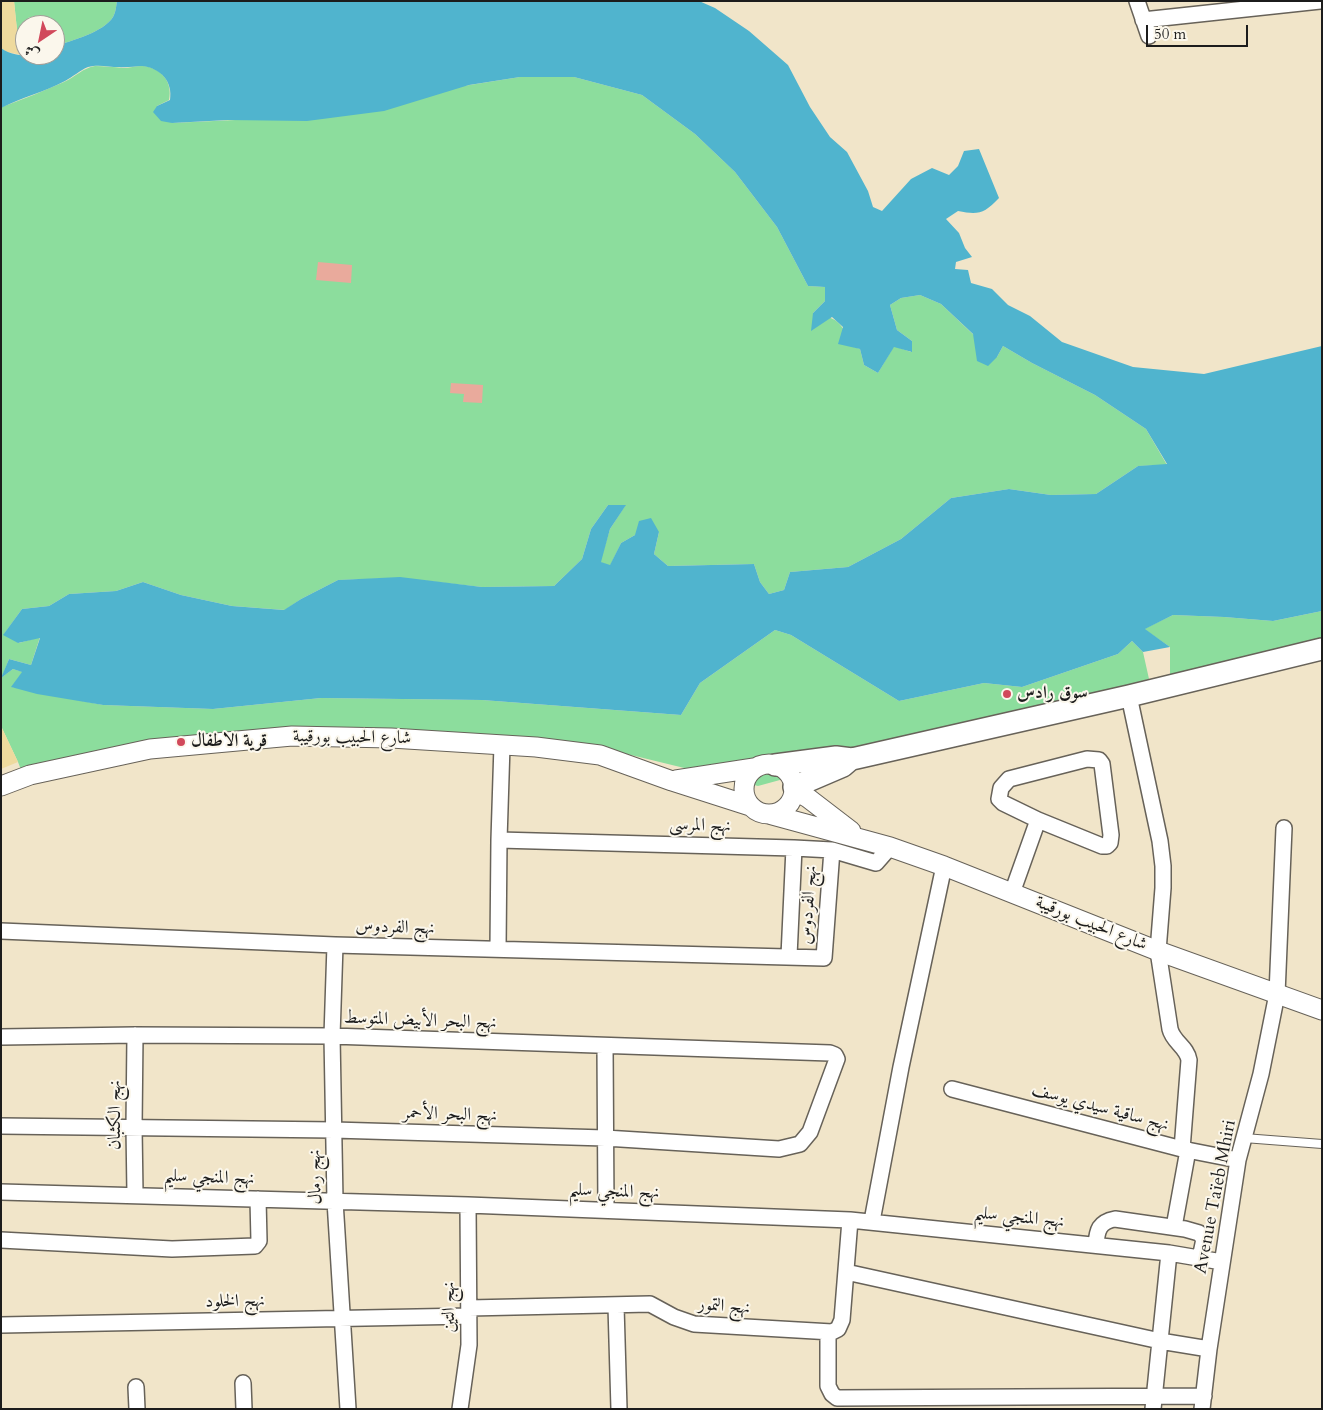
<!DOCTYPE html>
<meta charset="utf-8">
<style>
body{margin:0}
#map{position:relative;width:1323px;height:1410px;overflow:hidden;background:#f1e5c9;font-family:Cardo,Amiri,serif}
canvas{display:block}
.frame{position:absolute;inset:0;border:2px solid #1c1c1c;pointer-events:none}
.north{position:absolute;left:15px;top:15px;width:50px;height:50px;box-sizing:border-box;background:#fbf7ec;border:1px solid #a29f99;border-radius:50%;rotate:214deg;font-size:14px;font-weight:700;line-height:20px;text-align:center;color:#1c1c1c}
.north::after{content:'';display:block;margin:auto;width:18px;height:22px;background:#d1495b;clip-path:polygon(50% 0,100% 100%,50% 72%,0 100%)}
.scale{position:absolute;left:1146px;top:25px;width:102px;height:22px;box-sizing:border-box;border:2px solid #1c1c1c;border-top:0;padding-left:6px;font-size:15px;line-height:18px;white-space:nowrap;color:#1c1c1c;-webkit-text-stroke:4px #fbf7ec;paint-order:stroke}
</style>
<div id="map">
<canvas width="1323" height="1410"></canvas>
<div class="frame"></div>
<div class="north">ش</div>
<div class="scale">50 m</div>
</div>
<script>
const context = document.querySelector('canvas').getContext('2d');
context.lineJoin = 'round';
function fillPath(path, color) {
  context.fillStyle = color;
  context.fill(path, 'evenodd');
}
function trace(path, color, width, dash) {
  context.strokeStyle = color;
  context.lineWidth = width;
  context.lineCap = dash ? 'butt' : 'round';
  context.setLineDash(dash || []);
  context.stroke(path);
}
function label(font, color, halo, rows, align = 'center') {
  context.font = font + ' Cardo,Amiri,serif';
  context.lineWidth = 4;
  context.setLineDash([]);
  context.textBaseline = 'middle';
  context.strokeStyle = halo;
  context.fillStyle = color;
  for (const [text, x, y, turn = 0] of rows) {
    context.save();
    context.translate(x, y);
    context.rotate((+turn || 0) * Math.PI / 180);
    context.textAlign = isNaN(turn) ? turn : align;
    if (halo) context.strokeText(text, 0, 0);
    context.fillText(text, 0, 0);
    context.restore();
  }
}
fillPath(new Path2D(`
 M14 1H117C116 6 116 12 113 17 104 32 71 41 55 46V25H25V55H29H22L17 30Z
 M95 66C104 66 114 67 123 68 129 68 136 66 142 66 161 67 173 82 169 100L157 106 172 123 256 119 520 77H574L642 95 695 134 735 172 777 227 808 286 826 287 825 301 813 313C839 319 841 321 851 346L860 349 864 365 878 373 894 346 911 352 912 341 897 330 890 305 901 298 920 295 941 304 997 357 1003 346 1032 363 1095 395 1146 429 1167 465 1138 466 1096 494 1051 495 1009 489 951 498 901 539 848 567 790 572 784 590 769 594 760 582 754 564 668 566 654 554 659 532 635 535 621 543 610 566 600 562 610 529 625 506 608 505 591 529 582 559 554 586 482 587 400 578 338 580 301 599 285 610 232 606 181 595 143 582 116 591 69 594 49 606 22 609 4 634 19 643 40 637 31 665 9 659 2 677 13 669 23 672 12 687 103 705 213 709 321 698 482 700 681 715 700 683 775 630 791 635 899 701 984 683 1022 687 1118 654 1132 641 1143 652 1149 679 758 786 631 755 481 735 293 730 23 775 18 762 1 726V116L2 107C23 99 44 91 64 82 75 77 83 68 95 66Z
 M1322 611V645L1170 680V647L1144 629 1173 615 1224 617 1273 621Z`), '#8cdd9d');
fillPath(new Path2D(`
 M1 1H14L17 30 22 55 7 52 1 48Z
 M1 726 18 762 1 769Z`), '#eeda9e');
fillPath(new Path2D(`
 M117 1H699L715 8 749 31 788 65 810 107 830 137 847 152 868 191 873 207 882 211 911 179 932 168 949 175 958 166 964 151 979 149 999 198C984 214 978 215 958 211L946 219 959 233 965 248 972 257 956 262 955 269 968 270 971 283 992 289 1008 305 1030 316 1062 342 1133 367 1204 374 1322 346V611L1273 621 1224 617 1173 615 1145 629 1170 647 1143 652 1132 641 1118 654 1022 687 984 683 899 701 791 635 775 630 700 683 681 715 482 700 321 698 213 709 103 705 37 694 11 687 22 672 13 669 1 678 9 659 31 665 40 638 18 643 3 635 22 609 49 606 69 594 116 591 143 582 181 595 232 606 284 610 301 599 338 580 400 577 482 587 554 586 582 559 591 529 608 505H626L610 529 601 562 610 565 621 543 635 535 639 521 651 518 659 532 654 554 668 566 754 564 760 582 769 594 784 590 790 572 848 567 901 539 951 498 1009 489 1051 495 1096 494 1138 466 1167 464 1146 429 1095 395 1032 363 1003 346 997 357 988 366 977 361 973 334 941 304 920 295 901 298 890 305 897 330 912 341V352L894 347 878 373 864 365 860 349 838 344 843 327 832 317 811 331 813 313 825 301V287L808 286 777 227 735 172 695 134 642 95 574 77H520L469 85 384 111 307 121 228 120 172 123 161 121 153 112 157 106 170 100C173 82 161 68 142 66 135 66 127 68 119 67 109 67 98 64 88 67 80 70 73 77 65 81 45 92 22 97 1 108V48C16 59 37 55 55 55V46C71 41 104 32 113 17 116 12 116 6 117 1Z`), '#50b4ce');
fillPath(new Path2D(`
 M318 262 352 265 351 283 316 280Z
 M451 383 483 385 482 403 463 402 464 394 450 393Z`), '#e9aa9c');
const service = new Path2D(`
 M1244 1138 1322 1144`);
const minor = new Path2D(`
 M1137 1 1149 36
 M1143 20 1320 1
 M1129 696 1160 841 1163 866V888L1158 951 1170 1029C1173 1042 1187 1047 1189 1060L1182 1149
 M1087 759 1099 760 1102 764 1111 835 1110 843 1107 846H1102L1038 820 1003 803 999 799 1001 788 1009 779Z
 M499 840 794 848 832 850 876 863 890 847
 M1012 893 1038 820
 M1 931 335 945 824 958 832 850
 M335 945 332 1036 335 1201 348 1409
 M498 949 499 840 502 745
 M789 956 794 848
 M1 1037 135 1035 332 1036 830 1053 835 1055 837 1059 810 1132 800 1144 779 1149 605 1138 334 1130 1 1126
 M605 1046 606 1210
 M952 1089 1182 1149 1238 1160
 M1 1192 468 1205 850 1220 1169 1253 1222 1262
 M135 1194 134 1127 135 1035
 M872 1221 901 1067 944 866
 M1174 1227 1188 1150
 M1 1240 172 1249 255 1246 259 1241 258 1199
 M1096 1245C1097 1230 1099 1222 1115 1219L1185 1229 1199 1233 1204 1239 1200 1258
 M846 1272 1160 1341 1209 1349
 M616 1306 619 1409
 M469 1308 650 1304 674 1317 694 1324 832 1332 838 1329 842 1320 850 1220
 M1 1325 469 1316
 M828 1333V1386L832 1394 837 1398 1204 1396
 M243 1383 244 1409
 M136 1387 137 1409
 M460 1409 469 1345 468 1205
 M1153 1409 1169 1253
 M1202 1409 1209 1349 1238 1160 1261 1074 1277 994 1284 828`);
const tertiary = new Path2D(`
 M744 789a25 25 0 1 1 50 0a25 25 0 1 1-50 0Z
 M676 780 754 768
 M1 786 30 775 150 749 292 736 391 738 536 747 600 755 672 781 750 806
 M794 790 808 798 851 831
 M769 814 890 847 944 866 1158 951 1322 1010`);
const secondary = new Path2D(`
 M775 765 836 757 852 759 1129 696 1322 649
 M794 787 843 766 850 760`);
trace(service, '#676259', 10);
trace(minor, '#676259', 18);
trace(tertiary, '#676259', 21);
trace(secondary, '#676259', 24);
trace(service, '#fff', 8);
trace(minor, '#fff', 15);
trace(tertiary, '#fff', 19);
trace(secondary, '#fff', 21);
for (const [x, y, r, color] of [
 [1007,694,5,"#d1495b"],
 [181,742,5,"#d1495b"]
]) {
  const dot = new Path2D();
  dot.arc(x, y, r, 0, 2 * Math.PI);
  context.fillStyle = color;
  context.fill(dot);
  trace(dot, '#fbf7ec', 2);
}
label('bold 18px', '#1c1c1c', '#fbf7ec', [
 ["سوق رادس",1017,694],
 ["قرية الاطفال",191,742]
], 'left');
label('18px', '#1c1c1c', '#fbf7ec', [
 ["شارع الحبيب بورقيبة",352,738,1],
 ["نهج المرسى",700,826,2],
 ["نهج الفردوس",809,905,-86],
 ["شارع الحبيب بورقيبة",1091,924,22],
 ["نهج الفردوس",395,928,2],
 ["نهج البحر الأبيض المتوسط",420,1021,2],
 ["نهج ساقية سيدي يوسف",1100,1108,15],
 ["نهج الكثبان",116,1115,-90],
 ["نهج البحر الأحمر",450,1115,2],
 ["نهج رمال",316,1177,-91],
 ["نهج المنجي سليم",209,1178,2],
 ["نهج المنجي سليم",614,1192,2],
 ["Avenue Taïeb Mhiri",1216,1197,-79],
 ["نهج المنجي سليم",1019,1218,6],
 ["نهج الخلود",235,1302,-1],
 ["نهج التين",450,1307,-90],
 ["نهج التمور",724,1307,5]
]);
</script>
